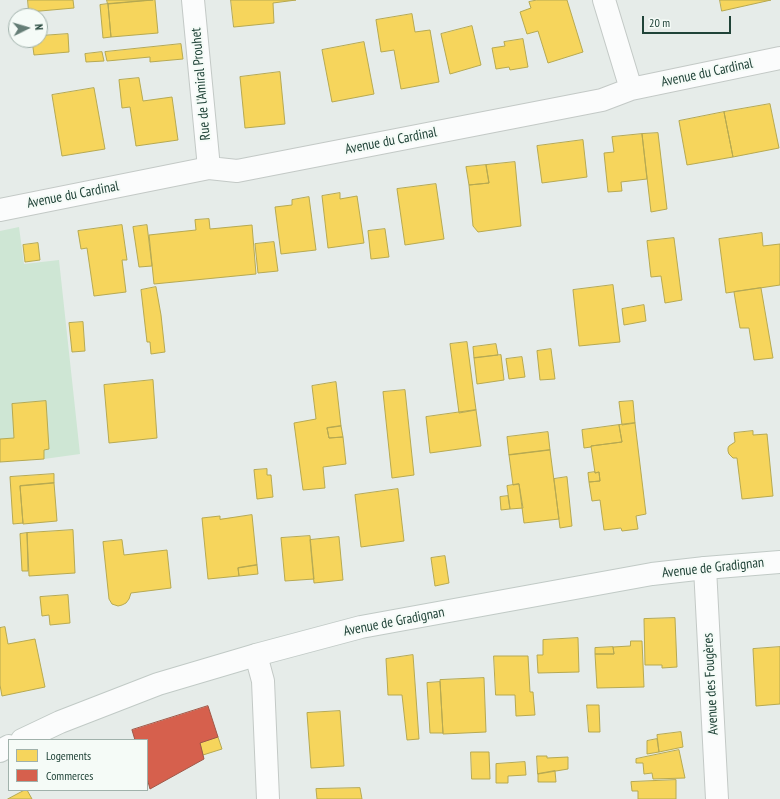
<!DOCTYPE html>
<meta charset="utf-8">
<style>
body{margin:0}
#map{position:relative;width:780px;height:799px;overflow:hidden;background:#e6ece9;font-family:"PT Sans Narrow",sans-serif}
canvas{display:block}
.legend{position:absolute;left:8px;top:739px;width:140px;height:52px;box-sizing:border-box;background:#f5fbf7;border:1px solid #a0b1ab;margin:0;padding:5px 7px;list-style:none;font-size:12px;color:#204338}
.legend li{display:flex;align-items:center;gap:8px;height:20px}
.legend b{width:20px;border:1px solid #a0b1ab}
.north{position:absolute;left:8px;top:8px;width:40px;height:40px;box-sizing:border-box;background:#f5fbf7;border:1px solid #a0b1ab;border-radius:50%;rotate:85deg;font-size:11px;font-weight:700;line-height:16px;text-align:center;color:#204338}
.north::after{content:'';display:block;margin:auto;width:14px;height:18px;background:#657e76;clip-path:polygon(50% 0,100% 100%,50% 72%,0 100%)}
.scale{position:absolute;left:642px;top:16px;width:89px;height:18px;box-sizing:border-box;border:2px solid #204338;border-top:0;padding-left:5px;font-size:12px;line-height:14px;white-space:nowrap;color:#204338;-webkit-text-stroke:3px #f5fbf7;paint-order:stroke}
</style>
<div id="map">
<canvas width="780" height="799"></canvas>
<ul class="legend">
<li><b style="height:11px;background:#f6d55c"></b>Logements</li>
<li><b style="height:11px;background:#d6604d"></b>Commerces</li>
</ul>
<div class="north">N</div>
<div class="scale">20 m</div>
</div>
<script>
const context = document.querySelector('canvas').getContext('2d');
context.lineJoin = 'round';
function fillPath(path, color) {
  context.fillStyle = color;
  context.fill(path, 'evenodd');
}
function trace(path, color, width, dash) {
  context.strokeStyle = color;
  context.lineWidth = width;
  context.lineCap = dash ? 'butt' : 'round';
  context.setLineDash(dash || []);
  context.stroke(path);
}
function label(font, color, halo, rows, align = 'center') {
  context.font = font + ' "PT Sans Narrow",sans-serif';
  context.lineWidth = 4;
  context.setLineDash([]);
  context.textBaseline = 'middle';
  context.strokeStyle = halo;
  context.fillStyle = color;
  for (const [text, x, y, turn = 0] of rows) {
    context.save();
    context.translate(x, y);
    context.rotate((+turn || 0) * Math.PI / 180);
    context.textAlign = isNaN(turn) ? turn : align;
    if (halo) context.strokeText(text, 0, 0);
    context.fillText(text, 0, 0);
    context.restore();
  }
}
fillPath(new Path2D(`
 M19 227 24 264 59 260 80 454 44 459 0 462V231Z`), '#cee6d4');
const homes = new Path2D(`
 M28 0H73L74 8 29 12Z
 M107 0H153L108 4Z
 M155 0 158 33 111 37 108 4Z
 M231 0H296L273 3 274 23 234 27Z
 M537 0H567L583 52 548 63 538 31 527 34 520 12 531 8 529 2Z
 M720 0H771L722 11Z
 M108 4 111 37 103 38 100 5Z
 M412 14 415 32 430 30 439 82 401 89 394 50 381 52 376 20Z
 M472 26 481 65 450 74 441 34Z
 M68 34 69 52 34 55 32 40H40V36Z
 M523 39 528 67 510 70 509 67 496 69 492 48 505 46 504 42Z
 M364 42 374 94 332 102 322 50Z
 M181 44 183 59 150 62V57L107 61 105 52Z
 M102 52 104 61 86 62 85 54Z
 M280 72 285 124 245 128 240 77Z
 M139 78 143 101 172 97 178 140 136 146 130 107 122 108 119 80Z
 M94 88 105 149 62 156 52 95Z
 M770 104 779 148 733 157 724 112Z
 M724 112 733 157 687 165 679 121Z
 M658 133 667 209 651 212 642 134Z
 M642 134 647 179 621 182 622 191 608 192 604 153 614 152 612 137Z
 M583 140 587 177 542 183 537 146Z
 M515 162 521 226 478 232 473 226 469 185 489 183 486 165Z
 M486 165 489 183 469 185 466 167Z
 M436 184 444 239 405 245 397 189Z
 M340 193V199L357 196 364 243 328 248 322 196Z
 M309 197 316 250 281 254 275 207 292 205V200Z
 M209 219 210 229 252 225 256 274 154 284 149 235 196 230 195 220Z
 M122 225 127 260H122L126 292 94 296 87 248 81 249 78 231Z
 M147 225 152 266 139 267 133 227Z
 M385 229 389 257 371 259 368 231Z
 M762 233 763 246 780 244V285L726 293 719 239Z
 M674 238 682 300 665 303 661 276 651 277 647 241Z
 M274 242 278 271 258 273 255 244Z
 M38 243 40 260 25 262 23 245Z
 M613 285 620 342 579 346 573 290Z
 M156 287 161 315 165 352 151 354 150 342H147L141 290Z
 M761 288 773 358 754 360 749 328H740L734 292Z
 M644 305 646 321 624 325 622 309Z
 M83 322 85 351 72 352 69 323Z
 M467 342 476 410 459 413 450 344Z
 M496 344 498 355 474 358 473 347Z
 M551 349 555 379 540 380 537 351Z
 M501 355 504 380 477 384 474 358Z
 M522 357 525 377 509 379 506 359Z
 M153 380 157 438 109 443 104 385Z
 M336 382 341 426 327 428 329 438 343 437 346 464 323 467 325 488 303 490 294 423 316 419 312 386Z
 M405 390 414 475 392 478 383 392Z
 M46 401 49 449 44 450V459L0 462V439L14 438 12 404Z
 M633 401 635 423 622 425 619 402Z
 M476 410 481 446 430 453 426 417Z
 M635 423 646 514 636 516 638 529 622 531 621 528 604 530 600 500 592 501 589 482 600 481 599 472 595 473 591 446 622 442 619 425Z
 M619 425 622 442 591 446V447L584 448 582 430Z
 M341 426 343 437 329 438 327 428Z
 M753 431V435L767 434 773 496 742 499 737 458H733L729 454 728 451V448L729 446 735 442 734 433Z
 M548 432 550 450 509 455 507 437Z
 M550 450 559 519 524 523 519 484 513 485 509 455Z
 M267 469V475H271L273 497 257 499 254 470Z
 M595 472V473L599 472 600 481 589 482 588 473Z
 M54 474V483L20 486 23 523 13 524 10 477Z
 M567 477 572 526 560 528 554 479Z
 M54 483 57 521 23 524 20 486Z
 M519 484 523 508 510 509 507 486Z
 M398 489 404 541 361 547 355 495Z
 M508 496 510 509 501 510 500 497Z
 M252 515 257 565 238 568 239 576 208 579 202 518 220 516V519Z
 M73 530 75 573 29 576 27 533Z
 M27 533 28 571H22L20 534Z
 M310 536 314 579 285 581 281 538Z
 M339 537 343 580 314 583 310 540Z
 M122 540 124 555 167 550 171 588 131 593 129 599 126 603 122 605 118 606 112 604 109 599 103 542Z
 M445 556 449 583 435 586 431 558Z
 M257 565 258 574 239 576 238 568Z
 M68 595 70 623 50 625 49 615 42 616 40 597Z
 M675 618 677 667 662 668V665H645L644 619Z
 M5 627 8 644 35 639 45 687 2 696 0 685V628Z
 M578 638 579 672 538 673 537 655H543V640Z
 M631 641H642L644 687 597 688 595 654H614L613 647 630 646Z
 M613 647 614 654H595V648Z
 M780 647V704L756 706 753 649Z
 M413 655 419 739 407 740 402 695H388L386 659Z
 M494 656H528L530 692H533L535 715 516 716 515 695H496Z
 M484 678 486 732 443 734 440 680Z
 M440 682 443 733H430L427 683Z
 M587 705H599L600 732H589Z
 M340 711 344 766 311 768 307 713Z
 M681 732 683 747 659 752 657 735Z
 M218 737 222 749 203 755 200 743Z
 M657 739 659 752 647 754V741Z
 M679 750 685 778 653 779 652 773 644 774 643 763H636V759Z
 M471 752H489L490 779H472Z
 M537 756H547V758L568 757V769L538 774Z
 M525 762 526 775 508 776V783H496V764Z
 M555 771 556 782H538V774Z
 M676 780V799H638V791H632L631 782Z
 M360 788 362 799H317L316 789Z
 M25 790H27L32 799H8Z`);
fillPath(homes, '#f6d55c');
trace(homes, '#b6a951', 1);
const shops = new Path2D(`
 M208 706 218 737 200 743 204 759 150 789 147 778V740H135L132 730Z`);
fillPath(shops, '#d6604d');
trace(shops, '#9f5747', 1);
const minor = new Path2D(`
 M193 0 209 168
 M604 0 631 89
 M0 210 209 168 237 171 602 100 631 89 780 58
 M705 568 717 799
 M256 655 263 681 268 799`);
const secondary = new Path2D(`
 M22 740 60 722 158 684 256 655 361 627 652 574 705 568 780 562
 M0 751 9 746`);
trace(minor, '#c3c9c6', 24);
trace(secondary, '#c1cac6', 24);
trace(minor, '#fbfcfc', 22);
trace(secondary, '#fbfcfc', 22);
label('14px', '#204338', '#f5fbf7', [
 ["Avenue du Cardinal",707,73,-12],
 ["Rue de l'Amiral Prouhet",201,84,-95],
 ["Avenue du Cardinal",391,141,-11],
 ["Avenue du Cardinal",73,195,-11],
 ["Avenue de Gradignan",713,568,-6],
 ["Avenue de Gradignan",394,622,-11],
 ["Avenue des Fougères",711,684,-93]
]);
</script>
